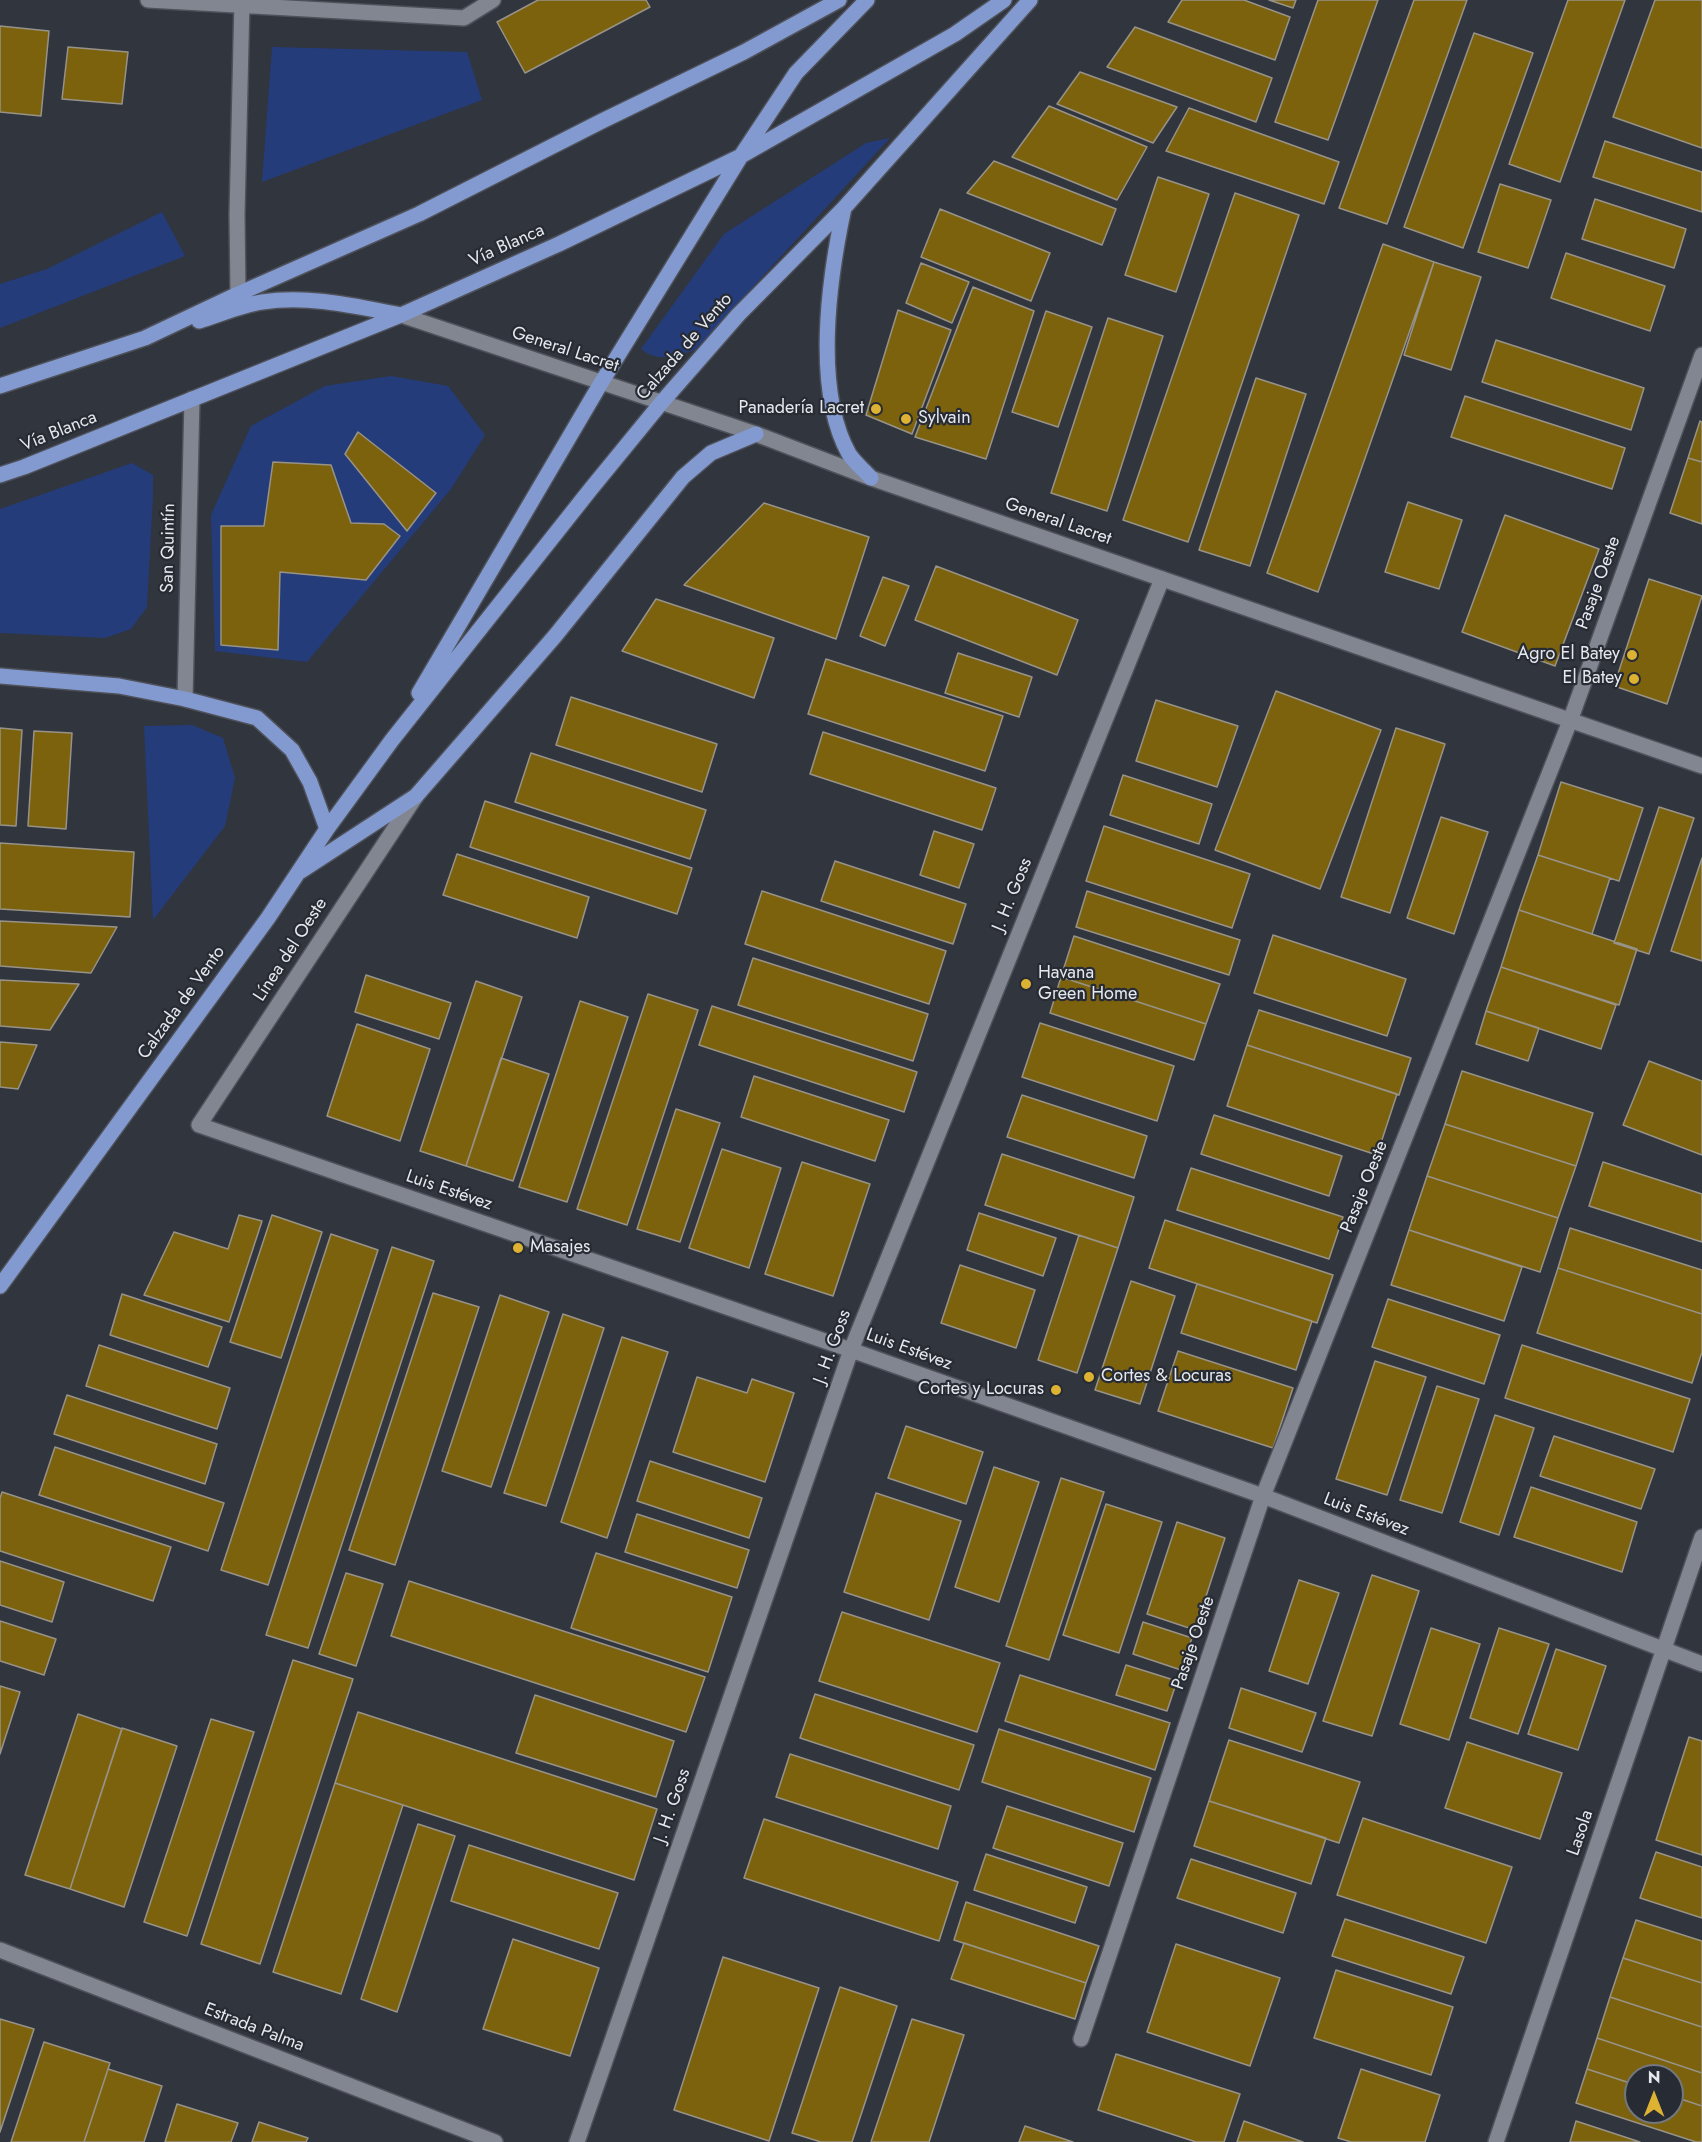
<!DOCTYPE html>
<meta charset="utf-8">
<style>
body{margin:0}
#map{position:relative;width:1702px;height:2142px;overflow:hidden;background:#31353e;font-family:Jost,sans-serif}
canvas{display:block}
.north{position:absolute;left:1624px;top:2064px;width:60px;height:60px;box-sizing:border-box;background:#272b33;border:2px solid #73777e;border-radius:50%;rotate:0deg;font-size:16px;font-weight:700;line-height:24px;text-align:center;color:#e5e8ee}
.north::after{content:'';display:block;margin:auto;width:21px;height:27px;background:#ddb233;clip-path:polygon(50% 0,100% 100%,50% 72%,0 100%)}
</style>
<div id="map">
<canvas width="1702" height="2142"></canvas>
<div class="north">N</div>
</div>
<script>
const context = document.querySelector('canvas').getContext('2d');
context.lineJoin = 'round';
function fillPath(path, color) {
  context.fillStyle = color;
  context.fill(path, 'evenodd');
}
function trace(path, color, width, dash) {
  context.strokeStyle = color;
  context.lineWidth = width;
  context.lineCap = dash ? 'butt' : 'round';
  context.setLineDash(dash || []);
  context.stroke(path);
}
function label(font, color, halo, rows, align = 'center') {
  context.font = font + ' Jost,sans-serif';
  context.lineWidth = 4.5;
  context.setLineDash([]);
  context.textBaseline = 'middle';
  context.strokeStyle = halo;
  context.fillStyle = color;
  for (const [text, x, y, turn = 0] of rows) {
    context.save();
    context.translate(x, y);
    context.rotate((+turn || 0) * Math.PI / 180);
    context.textAlign = isNaN(turn) ? turn : align;
    if (halo) context.strokeText(text, 0, 0);
    context.fillText(text, 0, 0);
    context.restore();
  }
}
fillPath(new Path2D(`
 M272 47 467 52 482 100 262 182Z
 M890 138 695 350C676 356 658 363 641 349L724 234 866 143Z
 M162 212 185 256 0 328V284L47 269Z
 M391 376 448 386 485 435 451 489 307 662 215 651 211 515 251 426 325 386Z
 M132 463 153 475V495L147 607 131 629 105 638 0 633V509Z
 M192 725 223 738 235 778 225 826 153 920 144 726Z`), '#253c7a');
const building = new Path2D(`
 M538 0H646L650 7 525 73 497 22Z
 M1182 0H1244L1290 17 1275 60 1168 22Z
 M1269 0H1296L1293 8Z
 M1318 0H1378L1328 140 1275 122Z
 M1414 0H1467L1387 224 1339 208Z
 M1568 0H1625L1560 182 1509 164Z
 M1655 0H1702V148L1613 117Z
 M0 26 49 31 41 116 0 112Z
 M1135 27 1272 78 1256 122 1107 67Z
 M1474 33 1533 53 1463 248 1404 227Z
 M68 47 128 52 122 104 62 99Z
 M1080 72 1177 107 1153 143 1057 104Z
 M1049 106 1147 147 1117 200 1012 157Z
 M1189 108 1339 162 1324 204 1166 151Z
 M1605 141 1702 172V212L1593 177Z
 M994 161 1116 209 1102 245 967 193Z
 M1158 177 1209 194 1176 292 1125 275Z
 M1500 184 1551 200 1528 268 1478 252Z
 M1235 193 1299 215 1188 542 1123 520Z
 M1595 199 1686 229 1674 268 1582 239Z
 M940 209 1050 253 1031 301 921 257Z
 M1383 244 1434 262 1318 592 1267 573Z
 M1566 253 1665 286 1650 331 1551 298Z
 M1434 262 1481 277 1451 370 1404 355Z
 M921 263 969 282 952 323 906 303Z
 M973 287 1034 311 986 459 915 437Z
 M898 310 951 330 912 434 866 415Z
 M1046 311 1092 327 1058 427 1012 412Z
 M1108 318 1163 336 1107 511 1051 493Z
 M1496 340 1644 388 1631 430 1482 382Z
 M1256 378 1306 394 1250 566 1199 550Z
 M1465 396 1625 448 1612 489 1451 437Z
 M1700 421 1702 422V462L1688 458Z
 M358 432 436 493 407 531 345 454Z
 M1688 458 1702 462V524L1670 513Z
 M273 462 331 465 351 523 384 524 400 536 366 580 280 572 278 650 221 645V526H264Z
 M1408 502 1462 520 1439 589 1385 572Z
 M764 503 869 537 836 639 684 585Z
 M1505 515 1599 549 1555 666 1462 632Z
 M936 566 1078 620 1057 675 915 620Z
 M883 577 909 586 885 646 860 636Z
 M1649 579 1702 596 1667 704 1614 686Z
 M656 599 774 638 754 698 622 651Z
 M958 653 1032 677 1019 717 945 693Z
 M826 659 1003 716 985 771 808 714Z
 M1276 691 1381 730 1320 889 1215 850Z
 M571 697 717 744 702 792 556 745Z
 M1156 700 1238 726 1217 787 1136 761Z
 M0 728 22 730 16 826 0 825Z
 M1396 728 1445 744 1390 913 1341 897Z
 M34 731 72 733 66 829 28 826Z
 M823 732 996 788 982 830 810 774Z
 M531 753 706 810 690 859 515 802Z
 M1123 775 1212 804 1199 844 1110 815Z
 M1561 782 1643 808 1619 881 1538 855Z
 M485 801 692 868 677 914 470 847Z
 M1659 807 1694 818 1649 954 1614 943Z
 M1441 817 1488 832 1454 934 1407 918Z
 M1104 826 1250 874 1232 928 1086 881Z
 M934 831 974 844 959 888 920 875Z
 M0 843 134 852 130 917 0 909Z
 M457 854 589 897 577 938 443 895Z
 M1538 855 1610 878 1592 934 1519 910Z
 M1702 858V961L1671 951Z
 M835 861 966 904 953 944 821 901Z
 M762 891 946 951 929 1004 745 944Z
 M1087 891 1240 940 1229 975 1076 927Z
 M1519 910 1637 949 1619 1005 1501 967Z
 M0 921 117 927 91 973 0 966Z
 M1273 935 1406 979 1387 1036 1254 993Z
 M1074 936 1220 984 1206 1024 1061 977Z
 M753 958 928 1014 913 1061 738 1005Z
 M1501 967 1616 1005 1601 1049 1486 1011Z
 M366 975 451 1003 439 1039 355 1012Z
 M1061 977 1206 1024 1194 1060 1050 1013Z
 M0 980 79 984 50 1030 0 1026Z
 M476 981 522 997 466 1166 420 1151Z
 M648 994 698 1010 627 1225 577 1209Z
 M580 1001 628 1017 567 1202 519 1187Z
 M712 1006 917 1072 904 1112 699 1045Z
 M1259 1010 1411 1058 1399 1095 1247 1045Z
 M1486 1011 1539 1028 1528 1061 1476 1044Z
 M1040 1023 1174 1066 1157 1121 1022 1077Z
 M357 1024 430 1049 400 1141 327 1116Z
 M0 1042 37 1045 18 1089 0 1087Z
 M1247 1045 1397 1094 1377 1155 1227 1106Z
 M501 1058 549 1074 513 1181 466 1166Z
 M1649 1061 1702 1081V1155L1623 1125Z
 M1462 1071 1593 1113 1576 1166 1445 1124Z
 M754 1076 889 1120 875 1161 741 1117Z
 M1022 1095 1147 1136 1134 1178 1007 1137Z
 M676 1109 720 1123 680 1242 637 1229Z
 M1214 1115 1342 1156 1329 1196 1201 1154Z
 M1445 1124 1576 1166 1558 1218 1427 1176Z
 M722 1149 781 1168 749 1268 689 1248Z
 M1002 1154 1134 1197 1118 1248 985 1205Z
 M802 1162 870 1184 833 1296 765 1274Z
 M1603 1162 1702 1194V1242L1589 1206Z
 M1191 1168 1343 1217 1329 1259 1177 1210Z
 M1427 1176 1558 1218 1540 1272 1409 1230Z
 M979 1213 1056 1238 1043 1276 967 1250Z
 M239 1215 262 1221 229 1322 144 1295 174 1232 228 1249Z
 M272 1215 322 1232 281 1358 230 1342Z
 M1165 1220 1333 1275 1317 1323 1149 1268Z
 M1570 1228 1702 1270V1314L1558 1268Z
 M1409 1230 1522 1267 1504 1321 1391 1285Z
 M331 1234 378 1250 268 1585 221 1570Z
 M1079 1235 1118 1248 1077 1373 1038 1360Z
 M392 1247 434 1261 308 1648 266 1635Z
 M960 1265 1035 1290 1016 1348 941 1323Z
 M1558 1268 1702 1314V1352L1692 1383 1537 1333Z
 M1131 1281 1175 1296 1140 1404 1095 1390Z
 M1197 1284 1312 1321 1296 1370 1181 1333Z
 M433 1293 479 1307 395 1565 349 1550Z
 M122 1294 222 1327 208 1367 110 1335Z
 M500 1295 549 1312 491 1487 442 1471Z
 M1388 1299 1500 1335 1484 1384 1372 1347Z
 M563 1314 604 1328 546 1506 504 1493Z
 M622 1337 668 1352 607 1538 561 1522Z
 M99 1345 230 1388 217 1429 86 1386Z
 M1522 1345 1690 1399 1673 1452 1505 1398Z
 M1178 1351 1293 1388 1273 1448 1158 1411Z
 M1375 1361 1426 1377 1387 1495 1336 1479Z
 M697 1377 747 1393 752 1379 794 1393 765 1482 673 1452Z
 M1437 1386 1479 1399 1442 1513 1400 1500Z
 M67 1395 217 1444 205 1484 54 1434Z
 M1495 1415 1534 1428 1499 1535 1460 1522Z
 M906 1426 983 1452 966 1504 888 1478Z
 M1554 1436 1655 1469 1641 1509 1540 1476Z
 M55 1447 224 1503 208 1551 39 1495Z
 M650 1461 762 1498 749 1538 637 1501Z
 M994 1467 1039 1482 999 1602 955 1587Z
 M1061 1478 1104 1492 1049 1660 1006 1646Z
 M1531 1487 1637 1522 1622 1572 1514 1537Z
 M2 1492 171 1547 153 1601 0 1551V1498Z
 M876 1493 961 1521 929 1620 844 1592Z
 M1106 1504 1162 1522 1119 1653 1063 1635Z
 M637 1514 749 1550 737 1588 625 1552Z
 M1177 1522 1225 1538 1195 1630 1147 1614Z
 M596 1553 732 1597 708 1672 571 1628Z
 M0 1561 64 1582 52 1622 0 1605Z
 M346 1573 383 1584 356 1666 319 1654Z
 M1372 1575 1419 1591 1372 1736 1323 1721Z
 M1299 1580 1339 1593 1308 1684 1269 1671Z
 M409 1581 705 1677 686 1732 391 1636Z
 M842 1612 1000 1663 977 1732 819 1681Z
 M0 1621 56 1639 44 1675 0 1661Z
 M1143 1622 1192 1638 1181 1670 1133 1654Z
 M1431 1628 1480 1644 1449 1740 1400 1724Z
 M1499 1628 1549 1644 1518 1734 1470 1718Z
 M1556 1649 1606 1666 1578 1750 1528 1734Z
 M293 1660 353 1679 260 1964 201 1944Z
 M1126 1665 1177 1681 1167 1711 1116 1695Z
 M1020 1675 1170 1723 1155 1770 1005 1721Z
 M0 1686 20 1692 0 1754Z
 M1241 1688 1316 1713 1302 1752 1229 1728Z
 M815 1694 974 1745 959 1790 800 1738Z
 M535 1695 674 1741 656 1797 516 1753Z
 M358 1712 657 1809 634 1880 335 1783Z
 M78 1714 122 1729 70 1889 25 1875Z
 M211 1719 254 1732 187 1936 144 1922Z
 M122 1728 177 1746 124 1907 70 1889Z
 M999 1729 1151 1778 1134 1832 982 1782Z
 M1689 1737 1702 1741V1855L1656 1840Z
 M1229 1740 1360 1782 1339 1843 1209 1801Z
 M1467 1742 1562 1773 1540 1839 1445 1808Z
 M790 1754 951 1806 938 1849 776 1797Z
 M335 1783 403 1805 341 1994 273 1972Z
 M1209 1801 1326 1838 1311 1884 1194 1846Z
 M1007 1806 1123 1843 1109 1886 993 1848Z
 M1363 1818 1512 1867 1486 1943 1337 1895Z
 M764 1819 958 1882 939 1941 744 1878Z
 M418 1824 455 1836 397 2012 361 1999Z
 M469 1845 618 1893 599 1949 451 1901Z
 M1656 1852 1702 1867V1918L1640 1898Z
 M986 1854 1087 1887 1075 1923 974 1890Z
 M1191 1859 1296 1893 1283 1933 1177 1898Z
 M966 1902 1099 1946 1086 1983 954 1940Z
 M1345 1919 1464 1957 1451 1994 1332 1956Z
 M1636 1920 1702 1941V1983L1623 1958Z
 M513 1939 599 1968 570 2056 483 2029Z
 M964 1943 1086 1983 1075 2019 951 1979Z
 M1176 1944 1280 1978 1250 2066 1147 2032Z
 M723 1957 819 1988 769 2141 674 2110Z
 M1623 1958 1702 1983V2027L1610 1997Z
 M1336 1970 1453 2007 1431 2075 1314 2038Z
 M840 1987 897 2006 852 2142H821L792 2133Z
 M1610 1997 1702 2027V2073L1597 2038Z
 M0 2019 34 2029 0 2132Z
 M912 2019 964 2035 929 2142H871Z
 M1597 2038 1702 2073V2106L1672 2096V2076H1636V2085L1587 2069Z
 M44 2042 110 2063 84 2142H11Z
 M1116 2054 1240 2094 1224 2142H1196L1098 2110Z
 M108 2069 162 2086 144 2142H84Z
 M1361 2069 1440 2095 1425 2142H1351L1338 2138Z
 M1587 2069 1636 2085V2112H1672V2096L1702 2106V2142H1696L1576 2103Z
 M177 2104 238 2123 231 2142H165Z
 M1244 2121 1303 2142H1237Z
 M1576 2121 1640 2142H1570Z
 M259 2122 308 2138 306 2142H252Z
 M1025 2126 1073 2142H1019Z`);
fillPath(building, '#7d620e');
trace(building, '#979388', 1.5);
const lane = new Path2D(`
 M1081 2039 1263 1496 1570 721 1702 355`);
const street = new Path2D(`
 M148 0 464 18 493 0
 M238 294 237 215 242 0
 M185 699 192 399
 M416 796 199 1125 851 1350 1263 1496 1702 1664
 M0 1950 495 2142
 M577 2142 851 1350 1162 579
 M1496 2142 1702 1537`);
const secondary = new Path2D(`
 M401 315 756 434 871 478 1702 766`);
const primary = new Path2D(`
 M844 208C829 278 813 389 849 454 855 463 864 470 871 478
 M199 321C219 315 241 305 262 302 309 295 354 306 401 315
 M0 386 145 338 238 294 419 214 602 121 744 52 839 0
 M0 475 24 467 401 315 559 244 741 156 955 34 1004 0
 M0 676 119 686 185 699 257 718 292 750 310 782 327 829
 M419 693 601 383 741 156 796 73 867 0
 M301 871 416 796 555 636 683 477 711 453 756 434
 M0 1286 268 918 327 829 392 740 590 490 662 402 738 315 844 208 1030 0`);
trace(lane, '#4e5159', 18);
trace(street, '#4e5159', 18);
trace(secondary, '#4e5159', 18);
trace(primary, '#4e5159', 18);
trace(lane, '#818691', 15);
trace(street, '#818691', 15);
trace(secondary, '#818691', 15);
trace(primary, '#839ad1', 15);
for (const [x, y, r, color] of [
 [876,409,6,"#ddb233"],
 [906,419,6,"#ddb233"],
 [1632,655,6,"#ddb233"],
 [1634,679,6,"#ddb233"],
 [1026,984,6,"#ddb233"],
 [518,1248,6,"#ddb233"],
 [1089,1377,6,"#ddb233"],
 [1056,1390,6,"#ddb233"]
]) {
  const dot = new Path2D();
  dot.arc(x, y, r, 0, 2 * Math.PI);
  context.fillStyle = color;
  context.fill(dot);
  trace(dot, '#272b33', 2);
}
label('18px', '#e5e8ee', '#272b33', [
 ["Vía Blanca",507,246,-24],
 ["Calzada de Vento",685,347,-49],
 ["General Lacret",565,350,18],
 ["Vía Blanca",59,432,-22],
 ["General Lacret",1058,522,19],
 ["San Quintín",169,548,-89],
 ["Pasaje Oeste",1599,583,-70],
 ["J. H. Goss",1013,895,-68],
 ["Línea del Oeste",291,950,-57],
 ["Calzada de Vento",182,1003,-54],
 ["Pasaje Oeste",1365,1187,-68],
 ["Luis Estévez",449,1191,19],
 ["J. H. Goss",833,1347,-70],
 ["Luis Estévez",909,1350,20],
 ["Luis Estévez",1366,1515,21],
 ["Pasaje Oeste",1194,1643,-71],
 ["J. H. Goss",673,1806,-71],
 ["Lasola",1581,1833,-71],
 ["Estrada Palma",254,2028,21]
]);
label('18px', '#e5e8ee', '#272b33', [
 ["Panadería Lacret",864,409],
 ["Sylvain",918,419,"left"],
 ["Agro El Batey",1620,655],
 ["El Batey",1622,679],
 ["Havana",1038,974,"left"],
 ["Green Home",1038,995,"left"],
 ["Masajes",530,1248,"left"],
 ["Cortes & Locuras",1101,1377,"left"],
 ["Cortes y Locuras",1044,1390]
], 'right');
</script>
